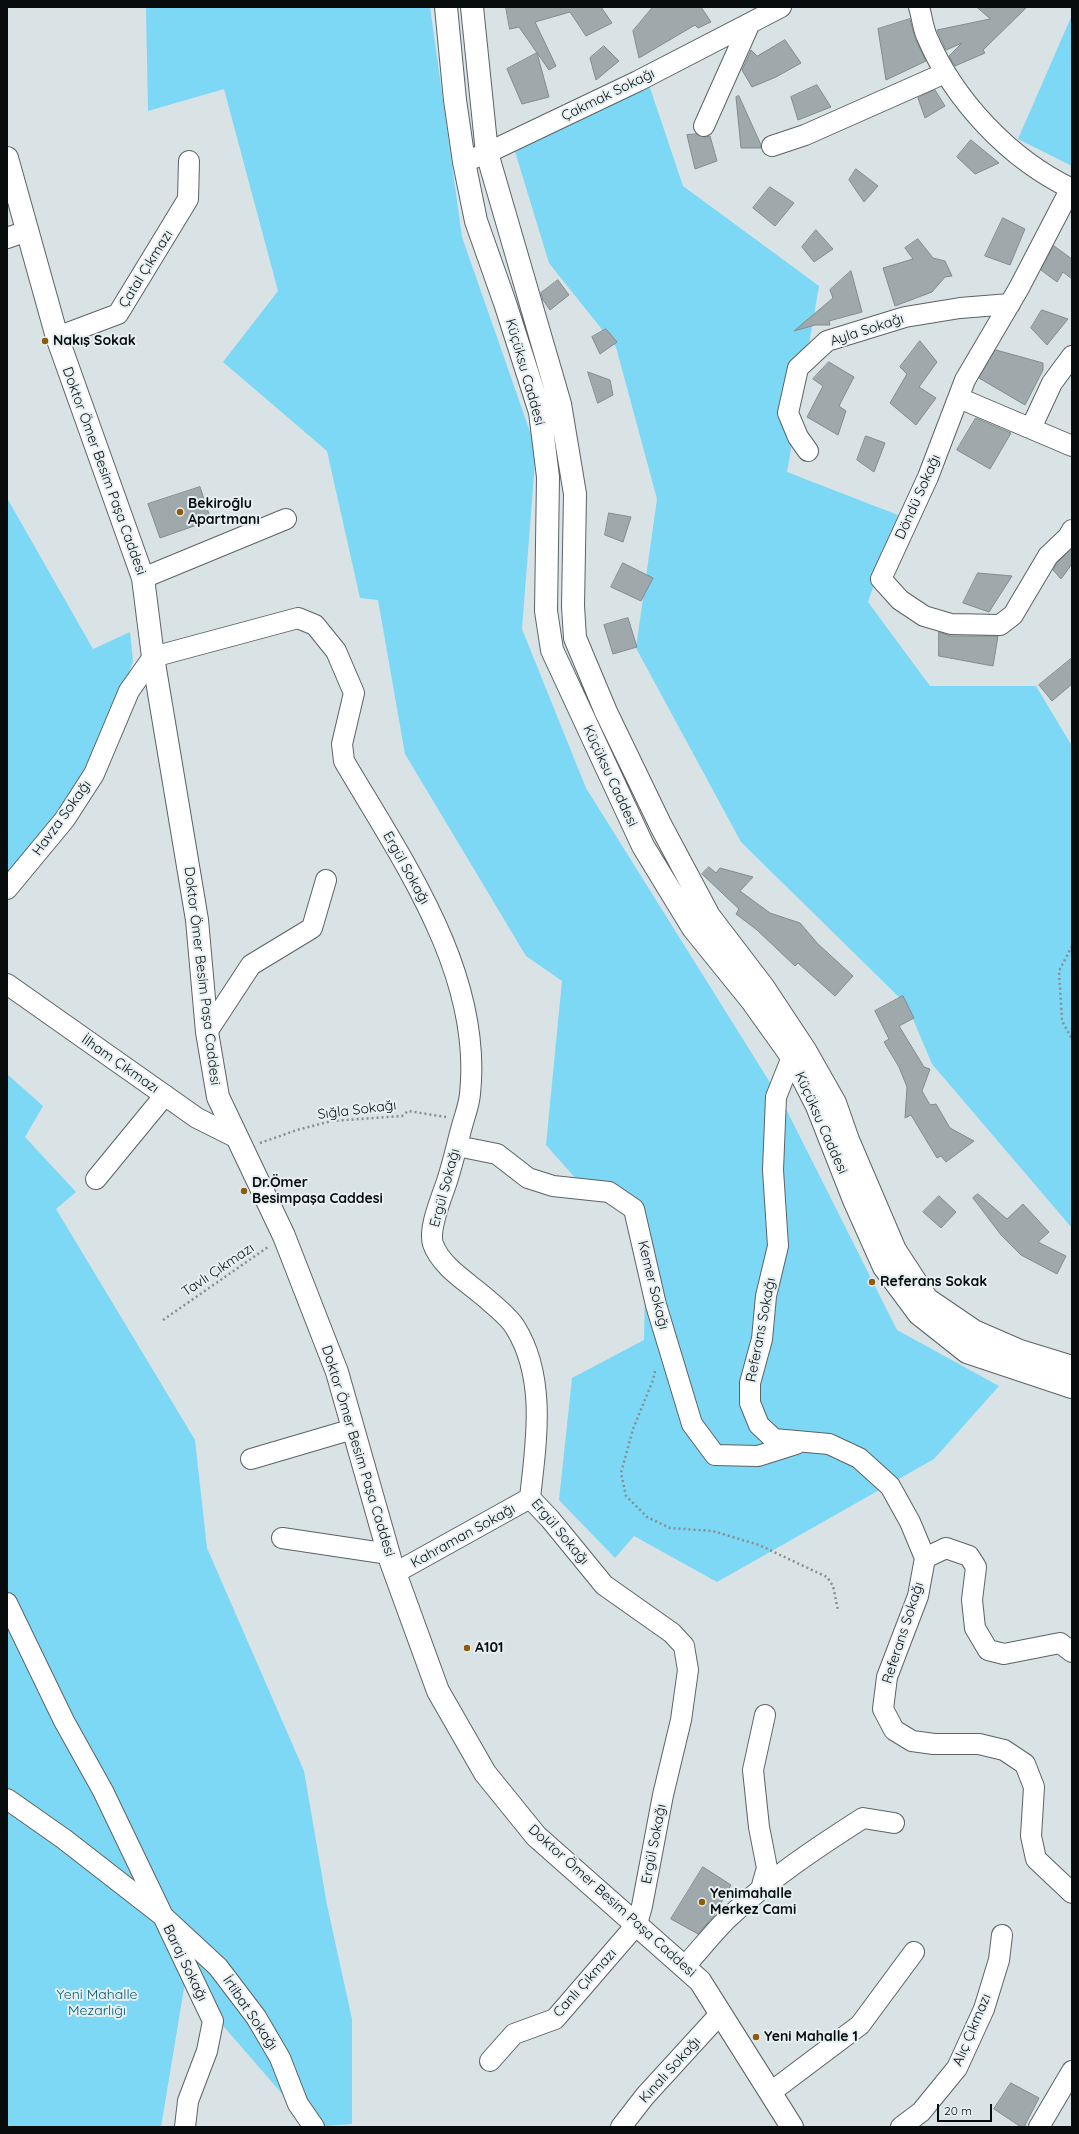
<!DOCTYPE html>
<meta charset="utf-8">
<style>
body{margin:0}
#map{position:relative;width:1079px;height:2134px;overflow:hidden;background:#d9e2e5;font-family:Quicksand,sans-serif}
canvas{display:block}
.frame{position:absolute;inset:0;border:8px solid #090c0d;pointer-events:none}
.scale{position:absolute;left:937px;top:2104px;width:55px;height:18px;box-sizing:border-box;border:2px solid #090c0d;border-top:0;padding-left:5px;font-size:12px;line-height:14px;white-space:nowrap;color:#090c0d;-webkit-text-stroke:3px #e6eff2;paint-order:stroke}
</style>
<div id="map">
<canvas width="1079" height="2134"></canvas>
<div class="frame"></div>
<div class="scale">20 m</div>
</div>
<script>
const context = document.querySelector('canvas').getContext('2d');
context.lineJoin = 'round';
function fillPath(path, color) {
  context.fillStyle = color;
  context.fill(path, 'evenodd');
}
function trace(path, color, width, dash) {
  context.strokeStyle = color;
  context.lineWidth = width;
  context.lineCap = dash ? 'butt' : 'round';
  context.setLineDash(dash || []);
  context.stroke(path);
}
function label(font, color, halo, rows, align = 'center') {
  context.font = font + ' Quicksand,sans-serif';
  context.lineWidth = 4;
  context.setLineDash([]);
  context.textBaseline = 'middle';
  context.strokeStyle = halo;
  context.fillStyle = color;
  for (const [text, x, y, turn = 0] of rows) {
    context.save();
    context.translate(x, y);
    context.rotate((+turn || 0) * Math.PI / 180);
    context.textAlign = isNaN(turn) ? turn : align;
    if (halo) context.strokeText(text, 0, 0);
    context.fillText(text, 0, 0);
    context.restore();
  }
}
fillPath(new Path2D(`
 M146 7H430L462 237 536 449 522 629 586 788 784 1105 897 1330 999 1386 934 1459 717 1582 634 1536 615 1558 559 1500 572 1378 644 1340 645 1291 629 1213 592 1197 546 1145 562 981 526 956 405 754 378 600 360 598 327 451 223 362 278 291 224 89 148 111Z
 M1072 15V166L1018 139Z
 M643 67 683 186 819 286 787 472 898 515 868 602 930 686H1036L1072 746V1228L932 1064 907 1005 741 842 636 648 657 499 616 347 549 263 513 145Z
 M7 498 93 649 130 632 133 661 93 778 7 896Z
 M7 1074 43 1106 25 1137 76 1192 56 1209 195 1440 207 1548 304 1771 327 1905 352 2019V2124L311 2127 185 1982 161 2127H7Z`), '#7dd8f5');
const building = new Path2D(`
 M506 7H601L612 23 586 36 570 12 535 22 556 66 549 70 519 27 510 29Z
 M653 7H701L711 22 698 28 695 25 639 58 633 31Z
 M977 7H1027L983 50 985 53 955 66 949 56 962 43 946 50 937 30 990 19Z
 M910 19 915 38 926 61 886 80 878 29Z
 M785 40 801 63 776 77 752 87 742 70 751 50 757 56Z
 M604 46 619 61 596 80 590 58Z
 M537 53 549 97 522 104 507 69Z
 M817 85 831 107 798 120 791 97Z
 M935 90 945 106 925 118 918 98Z
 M739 96 761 145V148H741L736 97Z
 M697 134 705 137 710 136 717 161 695 169 687 135Z
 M971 140 999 163 975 174 957 157Z
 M856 169 878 186 864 202 849 180Z
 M770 187 794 203 775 226 753 208Z
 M1003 218 1025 229 1010 265 985 256Z
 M816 230 833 249 814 262 802 247Z
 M918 239 933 258 945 261 952 276 945 277 932 292 895 306 883 268 913 259 905 248Z
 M1054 246 1072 259V279L1063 272 1057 282 1041 270Z
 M851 271 862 312 829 321 830 325H815L794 331 833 298 830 290Z
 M558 280 569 295 550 310 543 300 541 293Z
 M1042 310 1068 319 1047 345 1031 328Z
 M606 329 617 342 600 354 592 337Z
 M920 341 937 362 919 387 936 398 916 425 890 403 907 374 900 367Z
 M996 350 1043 363V370L1025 405 979 378Z
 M829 362 854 377 839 406 846 411 838 435 807 417 823 386 813 379Z
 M588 372 610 380 613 395 598 403Z
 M976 418 1011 433 990 469 957 450Z
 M866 436 885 443 874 472 857 460Z
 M200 487 211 520 160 538 148 504Z
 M609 513 631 517 623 542 605 535Z
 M1072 549V564L1061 579 1053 570 1057 563Z
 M623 563 653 578 641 601 611 587Z
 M978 573 1012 576 989 612 963 603Z
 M628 618 637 647 613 654 604 625Z
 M939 632 951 636H998L993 666 939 656Z
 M1072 658V684L1052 701 1039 685Z
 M709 867 716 873 720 868 753 877 740 891 770 913 800 923 818 944 853 976 835 996 798 963 795 966 757 930 736 914 739 909 702 874Z
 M903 996 914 1018 899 1026 924 1067 930 1069 922 1091 930 1105 936 1104 950 1128 974 1141 946 1162 941 1156 937 1158 911 1115 905 1118 907 1087 899 1067 884 1042 889 1039 875 1011Z
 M978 1194 1007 1219 1023 1204 1049 1232 1038 1242 1066 1256 1057 1274 1021 1255 1001 1235 973 1198Z
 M939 1196 956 1212 941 1228 923 1212Z
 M703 1867 731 1885 713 1917 698 1934 671 1919Z
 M1011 2083 1039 2098 1024 2127H1021L994 2109Z`);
fillPath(building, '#9fa8ab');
trace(building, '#828b8e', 1);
const minor = new Path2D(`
 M919 7C922 17 923 28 927 37 954 100 1009 159 1072 189
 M704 126 750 23
 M772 146 805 135 945 73
 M464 162 487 153 638 81 781 7
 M1071 188 1019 288 965 380 928 477 881 579 900 600 924 616 951 624 1000 625 1013 615 1048 556 1068 537 1072 530
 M7 238 27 231
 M57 337 118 314 188 199 189 161
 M959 398 1072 446
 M1031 428 1052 383 1072 356
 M808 451 798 437 788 413 798 368 827 341 905 317 960 308 1010 304
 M143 578 286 519
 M7 889 65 819 94 774 129 691 153 657 298 618 315 625 336 651 354 693 342 744 344 761C402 860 483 973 470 1094 469 1105 465 1115 462 1126 457 1144 453 1163 447 1181 442 1197 428 1228 433 1244 441 1267 469 1283 487 1299 496 1307 509 1317 515 1327 547 1378 536 1443 530 1498L550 1519 604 1585 672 1633 684 1646 688 1670 681 1720 663 1795 642 1906 637 1924 555 2019 514 2034 490 2061
 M7 984 197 1118 237 1138
 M207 1032 251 965 312 928 326 880
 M802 1052 792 1057 776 1097 773 1170 778 1246 766 1296 762 1339 750 1383V1403L759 1425 774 1439 829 1444 859 1458 890 1486 910 1522 925 1558 918 1596 887 1677 883 1709 894 1730 912 1741 934 1744H979L1004 1750 1025 1764 1034 1787 1031 1836 1036 1859 1072 1893
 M457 1146 497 1154 528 1178 553 1186 609 1192 634 1209 656 1305 692 1424 715 1455 758 1456 796 1444
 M96 1179 165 1095
 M251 1459 353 1429
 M282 1538 389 1554
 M925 1558 946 1548 969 1556 976 1567 972 1600 975 1628 988 1650 1004 1654 1060 1643 1072 1652
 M395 1573 530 1498
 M7 1603 64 1721 103 1791 163 1916 218 1967 256 2017 280 2058 298 2104 314 2127
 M7 1799 64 1839 163 1916 213 2021 207 2051 188 2101 185 2127
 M761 1889 767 1868 759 1827 753 1770 765 1715
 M684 1967C699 1951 712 1934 727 1919 768 1880 816 1848 863 1818L894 1823
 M771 2092 860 2025 914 1952
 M621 2127 645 2096 720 2014
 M901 2127 921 2112 957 2068 984 2009 999 1960 1002 1935
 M1039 2127 1072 2071`);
const tertiary = new Path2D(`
 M7 158 57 337 143 578 153 657 197 920 207 1032 218 1097 284 1236 337 1372 391 1562 438 1691 485 1773 536 1836 700 1981 792 2127`);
const primary = new Path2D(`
 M446 7 455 100 464 162 476 221 505 303 540 412 548 477 546 611 552 650 643 846 693 928 752 1001 792 1057 817 1106 854 1200 884 1267 919 1314 967 1352 1072 1387
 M472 7 487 153 560 404 575 494 573 606 575 638 606 712 661 826 709 916 764 988 805 1050 835 1103 848 1140 895 1250 927 1299 974 1331 1020 1351 1072 1367`);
trace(minor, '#5b6366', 22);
trace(tertiary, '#5b6366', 24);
trace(primary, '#5b6366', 24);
trace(new Path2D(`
 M1072 946 1059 971 1062 1021 1072 1039
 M260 1143 297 1130 332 1121 402 1116 408 1111 446 1117
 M163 1320 268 1247
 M655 1371 653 1380 633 1429 621 1473 626 1496 647 1517 670 1528 713 1531 759 1545 827 1577 833 1586 838 1610`), '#878e90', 2.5, [2, 3]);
trace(minor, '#fff', 20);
trace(tertiary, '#fff', 22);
trace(primary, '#fff', 22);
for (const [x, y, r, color] of [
 [45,341,4,"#8e5b0a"],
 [180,512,4,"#8e5b0a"],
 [244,1191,4,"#8e5b0a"],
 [872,1282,4,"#8e5b0a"],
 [467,1648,4,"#8e5b0a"],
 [702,1902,4,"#8e5b0a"],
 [756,2037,4,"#8e5b0a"]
]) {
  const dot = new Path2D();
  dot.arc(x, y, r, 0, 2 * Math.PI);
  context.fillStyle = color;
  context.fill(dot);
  trace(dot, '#e6eff2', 1.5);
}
label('14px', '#090c0d', '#e6eff2', [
 ["Çakmak Sokağı",608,95,-26],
 ["Çatal Çıkmazı",146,269,-58],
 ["Ayla Sokağı",867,330,-18],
 ["Küçüksu Caddesi",525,372,74],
 ["Doktor Ömer Besim Paşa Caddesi",104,471,70],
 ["Döndü Sokağı",918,497,-66],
 ["Küçüksu Caddesi",610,776,65],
 ["Havza Sokağı",62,818,-54],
 ["Ergül Sokağı",406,868,61],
 ["Doktor Ömer Besim Paşa Caddesi",202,976,83],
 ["İlham Çıkmazı",120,1064,35],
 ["Sığla Sokağı",357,1110,-7],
 ["Küçüksu Caddesi",821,1123,66],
 ["Ergül Sokağı",445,1188,-75],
 ["Tavlı Çıkmazı",218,1270,-34],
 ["Kemer Sokağı",653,1285,76],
 ["Referans Sokağı",761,1330,-79],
 ["Doktor Ömer Besim Paşa Caddesi",358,1451,73],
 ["Ergül Sokağı",560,1532,50],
 ["Kahraman Sokağı",463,1536,-29],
 ["Referans Sokağı",903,1633,-72],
 ["Ergül Sokağı",654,1844,-79],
 ["Doktor Ömer Besim Paşa Caddesi",612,1901,42],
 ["Baraj Sokağı",185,1963,64],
 ["Canlı Çıkmazı",585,1983,-48],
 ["İrtibat Sokağı",250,2013,56],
 ["Alıç Çıkmazı",972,2030,-67],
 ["Kınalı Sokağı",670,2070,-48]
]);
label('bold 14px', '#090c0d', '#e6eff2', [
 ["Nakış Sokak",53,341],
 ["Bekiroğlu",188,504],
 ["Apartmanı",188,520],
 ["Dr.Ömer",252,1183],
 ["Besimpaşa Caddesi",252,1199],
 ["Referans Sokak",880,1282],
 ["A101",475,1648],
 ["Yenimahalle",710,1894],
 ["Merkez Cami",710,1910],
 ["Yeni Mahalle 1",764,2037]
], 'left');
label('14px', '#015b70', '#e6eff2', [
 ["Yeni Mahalle",97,1995],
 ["Mezarlıḡı",97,2011]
]);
</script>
